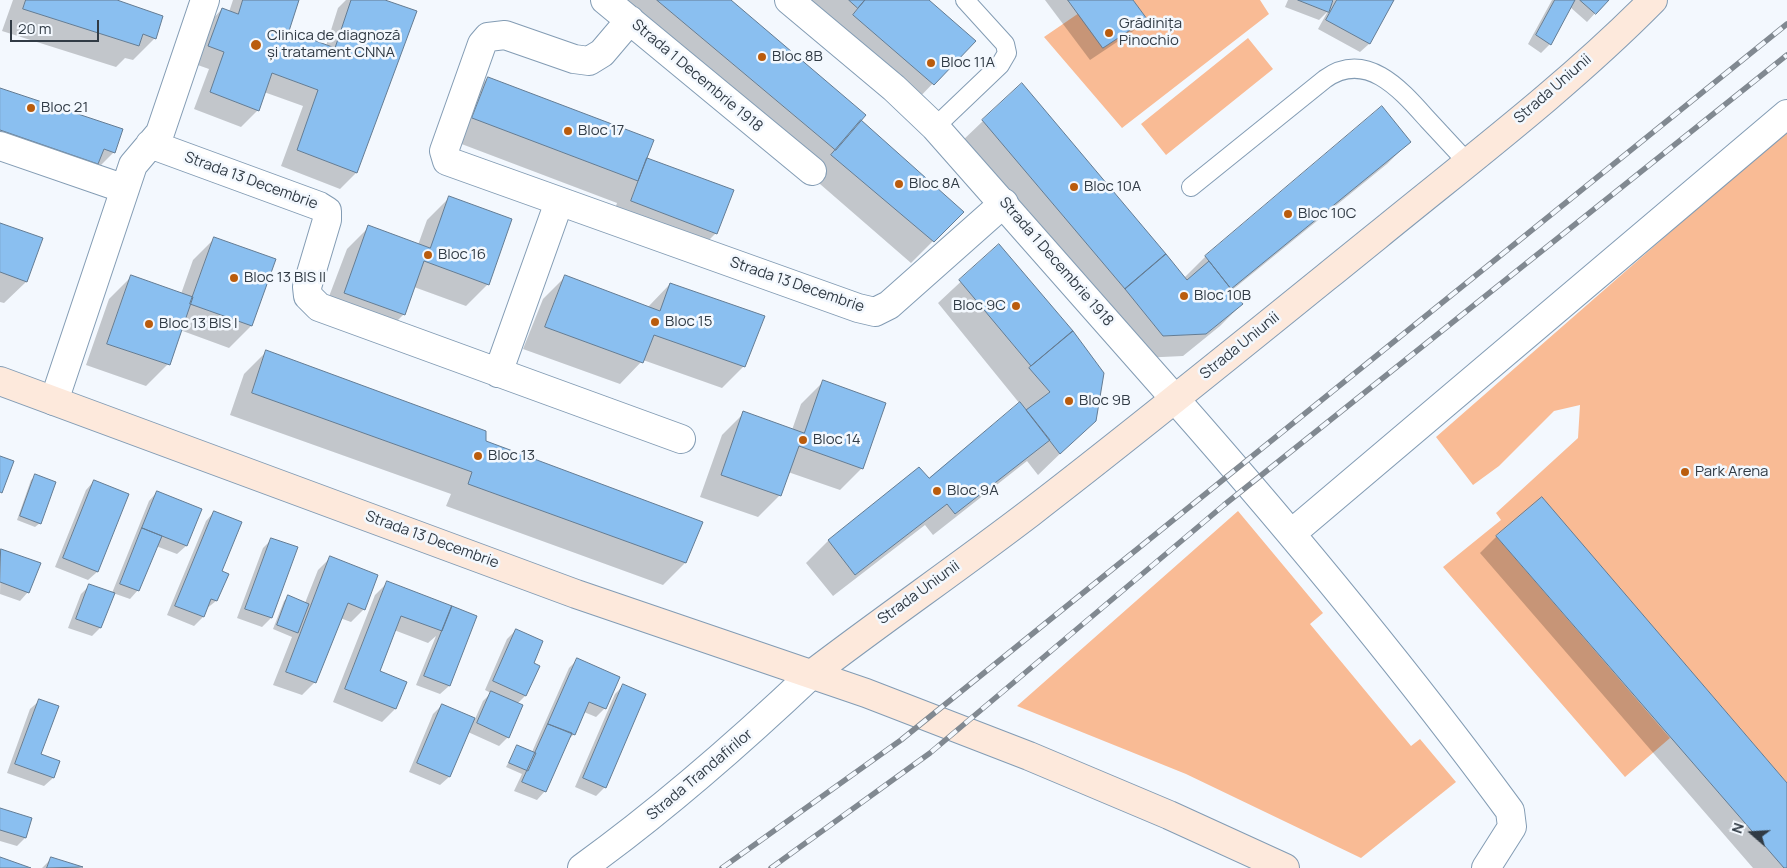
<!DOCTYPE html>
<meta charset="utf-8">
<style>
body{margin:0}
#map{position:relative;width:1787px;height:868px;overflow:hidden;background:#f3f8fe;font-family:Manrope,sans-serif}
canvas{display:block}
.north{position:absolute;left:1727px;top:808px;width:50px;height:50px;-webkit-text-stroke:4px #f3f8fe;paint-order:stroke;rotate:289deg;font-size:14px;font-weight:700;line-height:20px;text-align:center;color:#313b45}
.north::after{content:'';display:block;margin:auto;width:18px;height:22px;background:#313b45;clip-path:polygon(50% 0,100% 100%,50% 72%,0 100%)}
.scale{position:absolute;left:10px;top:20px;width:89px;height:22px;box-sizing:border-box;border:2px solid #313b45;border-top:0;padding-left:6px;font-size:15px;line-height:18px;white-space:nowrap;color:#313b45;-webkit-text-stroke:4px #f3f8fe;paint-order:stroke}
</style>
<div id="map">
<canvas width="1787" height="868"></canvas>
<div class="north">N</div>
<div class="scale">20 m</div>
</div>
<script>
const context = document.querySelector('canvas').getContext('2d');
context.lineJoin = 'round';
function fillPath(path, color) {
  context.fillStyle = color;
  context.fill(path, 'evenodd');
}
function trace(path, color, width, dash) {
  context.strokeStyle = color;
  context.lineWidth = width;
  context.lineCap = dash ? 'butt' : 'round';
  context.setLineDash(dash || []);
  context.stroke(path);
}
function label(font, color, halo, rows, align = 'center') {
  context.font = font + ' Manrope,sans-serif';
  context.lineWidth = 5;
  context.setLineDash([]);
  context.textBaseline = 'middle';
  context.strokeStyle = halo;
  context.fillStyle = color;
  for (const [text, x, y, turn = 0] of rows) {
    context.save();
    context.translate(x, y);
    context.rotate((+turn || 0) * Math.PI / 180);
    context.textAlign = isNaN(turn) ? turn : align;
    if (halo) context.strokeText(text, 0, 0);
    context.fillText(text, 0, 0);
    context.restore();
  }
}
fillPath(new Path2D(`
 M1133 0H1260L1269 14 1122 128 1044 37 1079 13 1104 47 1146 19Z
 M1248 38 1273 69 1166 155 1141 124Z
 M1787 130V783L1542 498 1496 536 1670 738 1625 777 1443 567 1501 520 1496 513 1578 438 1580 405 1554 411 1499 466 1473 485 1436 437Z
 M1238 511 1323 613 1310 624 1411 746 1420 739 1456 782 1361 858 1186 774 1017 706Z`), '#f9bb95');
fillPath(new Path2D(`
 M13 0H113L155 38 133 60 125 58 116 67 2 31Z
 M233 0H297L287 32 326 46 338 8 346 0H381L356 173 340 189 281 166 303 106 264 92 258 110 241 127 194 109 209 69 192 63 206 26 222 9 229 12Z
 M608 0H729L962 212 911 263Z
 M805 0H928L974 41 911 106Z
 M1045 0H1131L1145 19 1132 32 1090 60Z
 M1288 0H1332L1331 5 1334 0 1393 1 1369 44 1360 52 1318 29 1328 11 1319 20 1285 7Z
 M1552 0H1607L1587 22 1570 7 1550 44 1541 53 1528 44Z
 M488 78 646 158 732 191 716 233 694 255 610 223 617 203 451 140 466 100Z
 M0 89 114 152 92 174 0 159Z
 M983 121 1184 278 1206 256 1409 142 1387 164 1231 291 1242 304 1220 326 1183 356 1141 358 961 142Z
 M449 198 488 284 466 306 414 287 404 314 382 336 322 315 347 249 369 227 418 245 427 220Z
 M0 224 26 282 4 303 0 302Z
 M215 238 274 259 251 326 229 348 180 330 168 364 146 386 86 365 109 299 131 277 181 294 193 260Z
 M999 246 1072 332 1094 421 1038 475 1027 461 933 535 925 525 833 596 806 563 828 541 919 469 929 480 1020 404 938 303Z
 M565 277 648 307 670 284 744 366 722 388 643 360 620 384 523 349 543 299Z
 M266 352 484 442 702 523 685 563 663 585 446 506 451 494 230 415 244 374Z
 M823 382 862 468 840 490 788 472 780 495 758 517 700 497 722 435 744 413 792 430 801 404Z
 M36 476 40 523 35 527 17 520 31 480Z
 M94 481 97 572 88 580 55 567 86 490Z
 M157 492 200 509 186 546 177 554 156 546 138 590 130 599 113 593 100 628 92 636 68 628 81 594 90 585 112 593 149 501Z
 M214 512 220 572 216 601 206 609 203 617 194 626 167 615 206 521Z
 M1497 536 1787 785V868H1753L1480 553Z
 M272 539 296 548 271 618 262 627 237 618 263 548Z
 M1 550 28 592 20 601 0 594Z
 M331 557 364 609 351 622 340 618 315 682 302 695 273 685 292 637 273 629 284 601 288 597 305 603 318 570Z
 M388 582 476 616 449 686 440 694 416 685 436 636 428 643 394 630 378 672 395 709 382 722 333 702 375 595Z
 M516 630 532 664 525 696 517 704 508 737 499 746 468 732 449 777 440 785 409 772 433 714 442 705 475 719 483 701 491 693 485 690 507 639Z
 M577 660 605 708 596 717 584 712 574 734 567 741 545 791 537 800 514 791 522 774 506 767 517 746 532 752 569 668Z
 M623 686 605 787 596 796 575 787 615 694Z
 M39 701 40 755 53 778 44 786 7 773 30 709Z
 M0 809 25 838 17 846 0 841Z
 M51 859 81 868H42Z`), '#0003');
const building = new Path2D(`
 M26 0H117L163 16 156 39 143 34 139 46 23 9Z
 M243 0H299L289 31 335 48 351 0H385L417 11 357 173 297 150 318 90 272 73 259 111 210 92 224 52 208 46 222 8 238 14Z
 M657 0H731L866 115 836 150Z
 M849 0H865L858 8Z
 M865 0H929L976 41 934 85 853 15Z
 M1068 0H1133L1147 19 1103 48Z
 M1298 0H1333L1329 12Z
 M1337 0H1394L1370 44 1326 20Z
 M1555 0H1575L1551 45 1536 35Z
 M1580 0H1609L1596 14Z
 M488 77 654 140 638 181 472 118Z
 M1022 83 1166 254 1125 289 982 120Z
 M0 88 123 129 115 153 104 149 98 164 0 130Z
 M1382 106 1411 142 1231 289 1205 256Z
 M861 120 964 212 934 242 831 155Z
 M647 158 734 190 717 234 631 201Z
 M449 196 512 219 489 285 424 261 405 315 344 293 368 225 430 248Z
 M0 223 43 238 27 282 0 272Z
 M214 237 276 259 252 326 190 304Z
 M999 244 1073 331 1031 366 959 280Z
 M1166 254 1187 280 1209 261 1243 304 1206 334 1163 336 1125 289Z
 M131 275 193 297 170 365 107 344Z
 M565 275 660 311 670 283 765 316 745 367 654 335 643 363 545 327Z
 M1073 331 1104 373 1096 421 1060 454 1026 410 1050 392 1029 368Z
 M266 350 486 431V441L703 522 686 563 468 484 472 472 252 393Z
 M823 380 886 403 863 469 799 446 781 496 721 475 743 411 804 433Z
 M1020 402 1050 440 955 514 947 504 855 575 828 540 919 467 929 478Z
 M0 456 14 461 2 493 0 492Z
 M35 474 56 482 41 524 20 516Z
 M94 480 129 494 98 572 63 558Z
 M157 491 202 509 187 546 142 528Z
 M1542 497 1787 783V868H1784L1496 536Z
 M214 511 242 522 222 571 229 574 217 601 211 599 204 617 175 606Z
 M142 528 162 536 139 591 120 584Z
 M271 538 298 547 272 618 245 609Z
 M1 549 41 563 29 593 0 582Z
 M330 556 378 575 365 610 348 603 316 683 286 672Z
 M387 581 452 606 442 631 401 616 380 671 407 682 396 709 345 689Z
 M89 584 115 593 101 628 76 619Z
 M288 595 309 604 298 633 277 625Z
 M452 606 477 616 450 686 424 676Z
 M516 629 543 641 534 663 540 666 526 696 493 681Z
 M577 658 620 677 606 709 589 702 575 735 548 724Z
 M623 684 646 694 606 788 583 778Z
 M491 691 523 705 509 738 477 723Z
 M39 699 59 706 41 754 60 761 54 778 15 764Z
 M442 704 475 718 450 777 417 763Z
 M548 724 572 733 546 792 522 782Z
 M517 745 536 753 528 771 509 763Z
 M0 808 32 818 26 838 0 830Z
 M0 857 31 868H0Z
 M51 857 83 867 47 868Z`);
fillPath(building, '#8abff0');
trace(building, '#647c93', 1);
const service = new Path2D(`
 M935 127 1000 65 1007 53 1005 44 965 0
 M1191 187 1325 79C1367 49 1402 91 1428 120 1441 134 1454 148 1467 162`);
const minor = new Path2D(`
 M605 0 812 171
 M630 20 602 53 589 61 574 59 505 35 488 37 482 44 444 151 447 161 858 308 875 312 889 305 1004 203
 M150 144 319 206 327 211V220L307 287 308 296 319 307 681 439
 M0 146 125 189
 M498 373 559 202
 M1175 399C1293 533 1404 667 1510 811L1512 827 1486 868
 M54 401 133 165 160 133 205 0
 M1292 533 1787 114`);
const tertiary = new Path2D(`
 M789 0 894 88 935 127 1175 399
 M582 868C664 809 739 743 812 674`);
const secondary = new Path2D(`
 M0 381 576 594 866 693 1029 756 1169 815 1285 868
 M812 674C884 619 958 568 1030 513 1147 423 1262 329 1377 236 1470 160 1568 86 1653 0`);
trace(service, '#839cb4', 20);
trace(minor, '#839cb4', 30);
trace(tertiary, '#839cb4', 30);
trace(secondary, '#839cb4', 30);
trace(service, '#fff', 18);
trace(minor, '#fff', 28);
trace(tertiary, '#fff', 28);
trace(secondary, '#fde9dc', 28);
const rail = new Path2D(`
 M722 868 901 740 1787 24
 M771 868 930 753 1224 505 1787 55`);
trace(rail, '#818991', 5.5);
trace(rail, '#f3f8fe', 4, [11]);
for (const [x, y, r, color] of [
 [1109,33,5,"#ba5c0d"],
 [256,45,6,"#ba5c0d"],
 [762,57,5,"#ba5c0d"],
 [931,63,5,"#ba5c0d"],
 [31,108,5,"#ba5c0d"],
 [568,131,5,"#ba5c0d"],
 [899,184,5,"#ba5c0d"],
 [1074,187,5,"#ba5c0d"],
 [1288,214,5,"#ba5c0d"],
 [428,255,5,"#ba5c0d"],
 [234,278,5,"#ba5c0d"],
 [1184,296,5,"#ba5c0d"],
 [1016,306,5,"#ba5c0d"],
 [655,322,5,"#ba5c0d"],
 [149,324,5,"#ba5c0d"],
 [1069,401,5,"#ba5c0d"],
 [803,440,5,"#ba5c0d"],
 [478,456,5,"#ba5c0d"],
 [1685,472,5,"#ba5c0d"],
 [937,491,5,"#ba5c0d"]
]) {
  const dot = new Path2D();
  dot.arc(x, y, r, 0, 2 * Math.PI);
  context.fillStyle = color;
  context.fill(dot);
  trace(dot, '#f3f8fe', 2);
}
label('15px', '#313b45', '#f3f8fe', [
 ["Grădinița",1119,24],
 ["Pinochio",1119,41],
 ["Clinica de diagnoză",267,36],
 ["și tratament CNNA",267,53],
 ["Bloc 8B",772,57],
 ["Bloc 11A",941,63],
 ["Bloc 21",41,108],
 ["Bloc 17",578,131],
 ["Bloc 8A",909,184],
 ["Bloc 10A",1084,187],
 ["Bloc 10C",1298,214],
 ["Bloc 16",438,255],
 ["Bloc 13 BIS II",244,278],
 ["Bloc 10B",1194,296],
 ["Bloc 9C",1006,306,"right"],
 ["Bloc 15",665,322],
 ["Bloc 13 BIS I",159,324],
 ["Bloc 9B",1079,401],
 ["Bloc 14",813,440],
 ["Bloc 13",488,456],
 ["Park Arena",1695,472],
 ["Bloc 9A",947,491]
], 'left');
label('15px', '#313b45', '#f3f8fe', [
 ["Strada 1 Decembrie 1918",697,76,40],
 ["Strada Uniunii",1553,89,-41],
 ["Strada 13 Decembrie",251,181,20],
 ["Strada 1 Decembrie 1918",1056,262,49],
 ["Strada 13 Decembrie",797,285,19],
 ["Strada Uniunii",1240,346,-39],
 ["Strada 13 Decembrie",432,540,20],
 ["Strada Uniunii",919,593,-36],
 ["Strada Trandafirilor",700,775,-40]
]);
</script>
